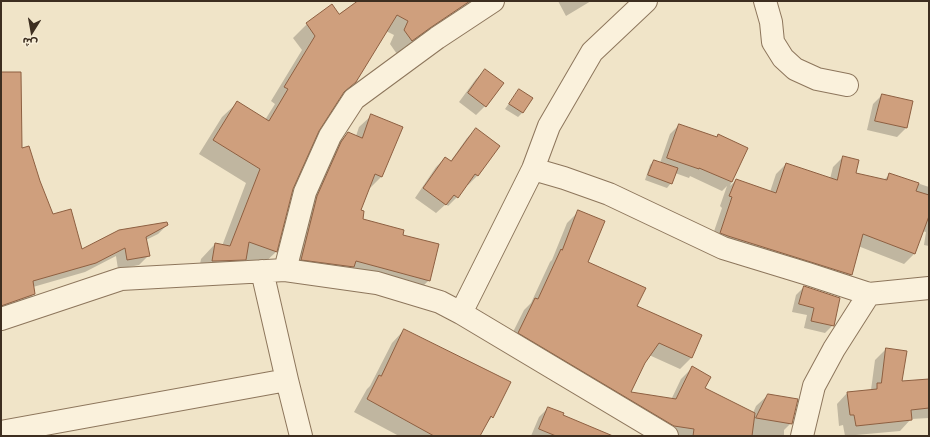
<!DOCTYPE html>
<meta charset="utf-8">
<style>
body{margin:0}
#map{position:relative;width:930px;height:437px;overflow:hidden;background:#f0e4c8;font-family:Literata,"Noto Sans Arabic",serif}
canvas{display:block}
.frame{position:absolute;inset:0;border:2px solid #3d2e20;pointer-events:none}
.north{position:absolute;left:12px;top:12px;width:40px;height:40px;-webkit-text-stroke:3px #f7eed8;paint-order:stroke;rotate:191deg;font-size:11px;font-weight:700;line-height:16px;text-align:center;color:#3d2e20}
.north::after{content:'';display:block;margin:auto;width:14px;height:18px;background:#3d2e20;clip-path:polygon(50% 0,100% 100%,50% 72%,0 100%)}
</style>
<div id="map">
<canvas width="930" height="437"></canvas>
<div class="frame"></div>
<div class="north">ش</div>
</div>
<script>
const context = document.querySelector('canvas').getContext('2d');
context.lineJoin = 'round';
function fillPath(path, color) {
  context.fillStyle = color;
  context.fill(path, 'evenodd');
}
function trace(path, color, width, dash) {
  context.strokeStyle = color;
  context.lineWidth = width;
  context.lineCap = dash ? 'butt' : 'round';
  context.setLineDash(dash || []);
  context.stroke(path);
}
fillPath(new Path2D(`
 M359 1H490L397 54 390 44 394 35 386 31 355 82 339 97 318 130 292 188 276 252 261 266 245 259 230 274 198 275 201 259 215 244 222 246 246 183 199 154 222 117 237 103 265 120 275 104 271 101 302 50 293 38 307 24 339 15Z
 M558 1H591L566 16Z
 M485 70V106L476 115 459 102 476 79Z
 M1 73 21 150 39 182 52 215 81 251 167 225 158 234 146 240 148 256 139 265 118 269 116 256 85 272 33 287 34 294 25 303 1 311Z
 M519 90 523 112 518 117 505 109 515 95Z
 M882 95 912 102 906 128 897 137 867 130 873 104Z
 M371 116 382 176 370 188 369 187 359 210 361 220 429 280 417 292 290 271 306 209 336 145 348 133 356 136 359 127Z
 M679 125 716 138 718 135 746 148 730 186 736 180 770 192 776 174 786 164 830 179 833 167 843 157 855 174 884 180 890 174 929 187V246L924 245 926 232 922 231 914 254 904 264 858 246 851 275 841 285 710 243 722 208 720 206 727 186 722 191 690 176 689 178 675 173 671 183 667 188 645 180 650 165 654 161 660 163 670 134Z
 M476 129 499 146 477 176 468 185 467 184 457 197 448 206 446 204 436 213 415 198 436 167 445 158 450 162 467 138Z
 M579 211 587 263 691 358 680 369 649 355 644 362 629 393 671 400 681 379 692 368 704 389 753 413 756 406 768 395 791 423 784 430V436H661L507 344 524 310 531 303 550 262 552 260 567 223Z
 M804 287 833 325 825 333 804 328 807 315 792 312 796 295Z
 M404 330 492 417 486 424 479 436H399L354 412 367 389 370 386 392 343Z
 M886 349 901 382 929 380V418L911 419 900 431 845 436 843 425 839 426 837 404 848 392 871 390 875 360Z
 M548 408 562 416 596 436H531L539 417Z`), '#0003');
const building = new Path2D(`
 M358 1H470L430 28 412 41 404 30 408 21 397 15 356 82 344 92 319 131 293 189 277 252 249 242 246 260 216 261H212L215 243 230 246 260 169 213 140 237 101 269 121 288 89 284 87 315 36 306 23 332 4 339 14Z
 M485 69 504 83 486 107 468 93Z
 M1 72H21L22 148 29 146 40 181 53 214 71 209 82 249 119 230 167 222 168 225 146 237 150 256 127 260 125 248 96 263 33 281 35 294 1 306Z
 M519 89 533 98 523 113 509 104Z
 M882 94 913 101 907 128 875 121Z
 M371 114 403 127 382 177 375 174 361 210 364 211 363 219 404 230 403 235 439 244 430 281 356 261 354 267 301 260 317 196 341 142 348 132 362 138Z
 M679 124 717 137 718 134 748 148 732 182 699 168V169L667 158Z
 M476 128 500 146 478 176 475 174 458 198 454 195 446 205 423 188 445 157 451 161Z
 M843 156 859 160 856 173 887 180 889 173 919 183 916 191 929 195V216L915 254 863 234 852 275 728 236 720 233 732 197 729 196 736 179 776 193 786 163 837 180Z
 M654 160 678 168 672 184 648 175Z
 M578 210 605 221 588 262 646 288 637 306 702 335 692 358 659 343 645 363 631 392 676 399 692 366 711 377 705 388 755 413 752 436H693L694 429 674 426 518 333 535 298 538 299 561 249 562 250Z
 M804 286 840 298 834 326 811 321 814 308 799 304Z
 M404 329 511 382 493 418 491 416 480 436H434L367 399 379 375 381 376Z
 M886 348 907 351 902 381 929 379V408L911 410 912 420 856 426 854 415H850L847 392 877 389V383H881Z
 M768 394 798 399 792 424 756 418Z
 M548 407 564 413 563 415 613 436H556L539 429Z`);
fillPath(building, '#cf9f7d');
trace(building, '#8d5f41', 1);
const minor = new Path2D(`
 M765 1 771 22 773 42 783 58 795 69 817 79 847 85
 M533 169 564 178 609 194 723 248 808 274 869 294 929 288
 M285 270 305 192 330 136 354 99 437 38 493 1
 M262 271 287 380 301 436
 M461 313 533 169 549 126 592 52 646 1
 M1 319 121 279 285 270 377 283 440 302 461 313 667 436
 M1 432 287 380
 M802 436 814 386 834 349 869 294`);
trace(minor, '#8d765c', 24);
trace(minor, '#faf1dc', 22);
</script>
